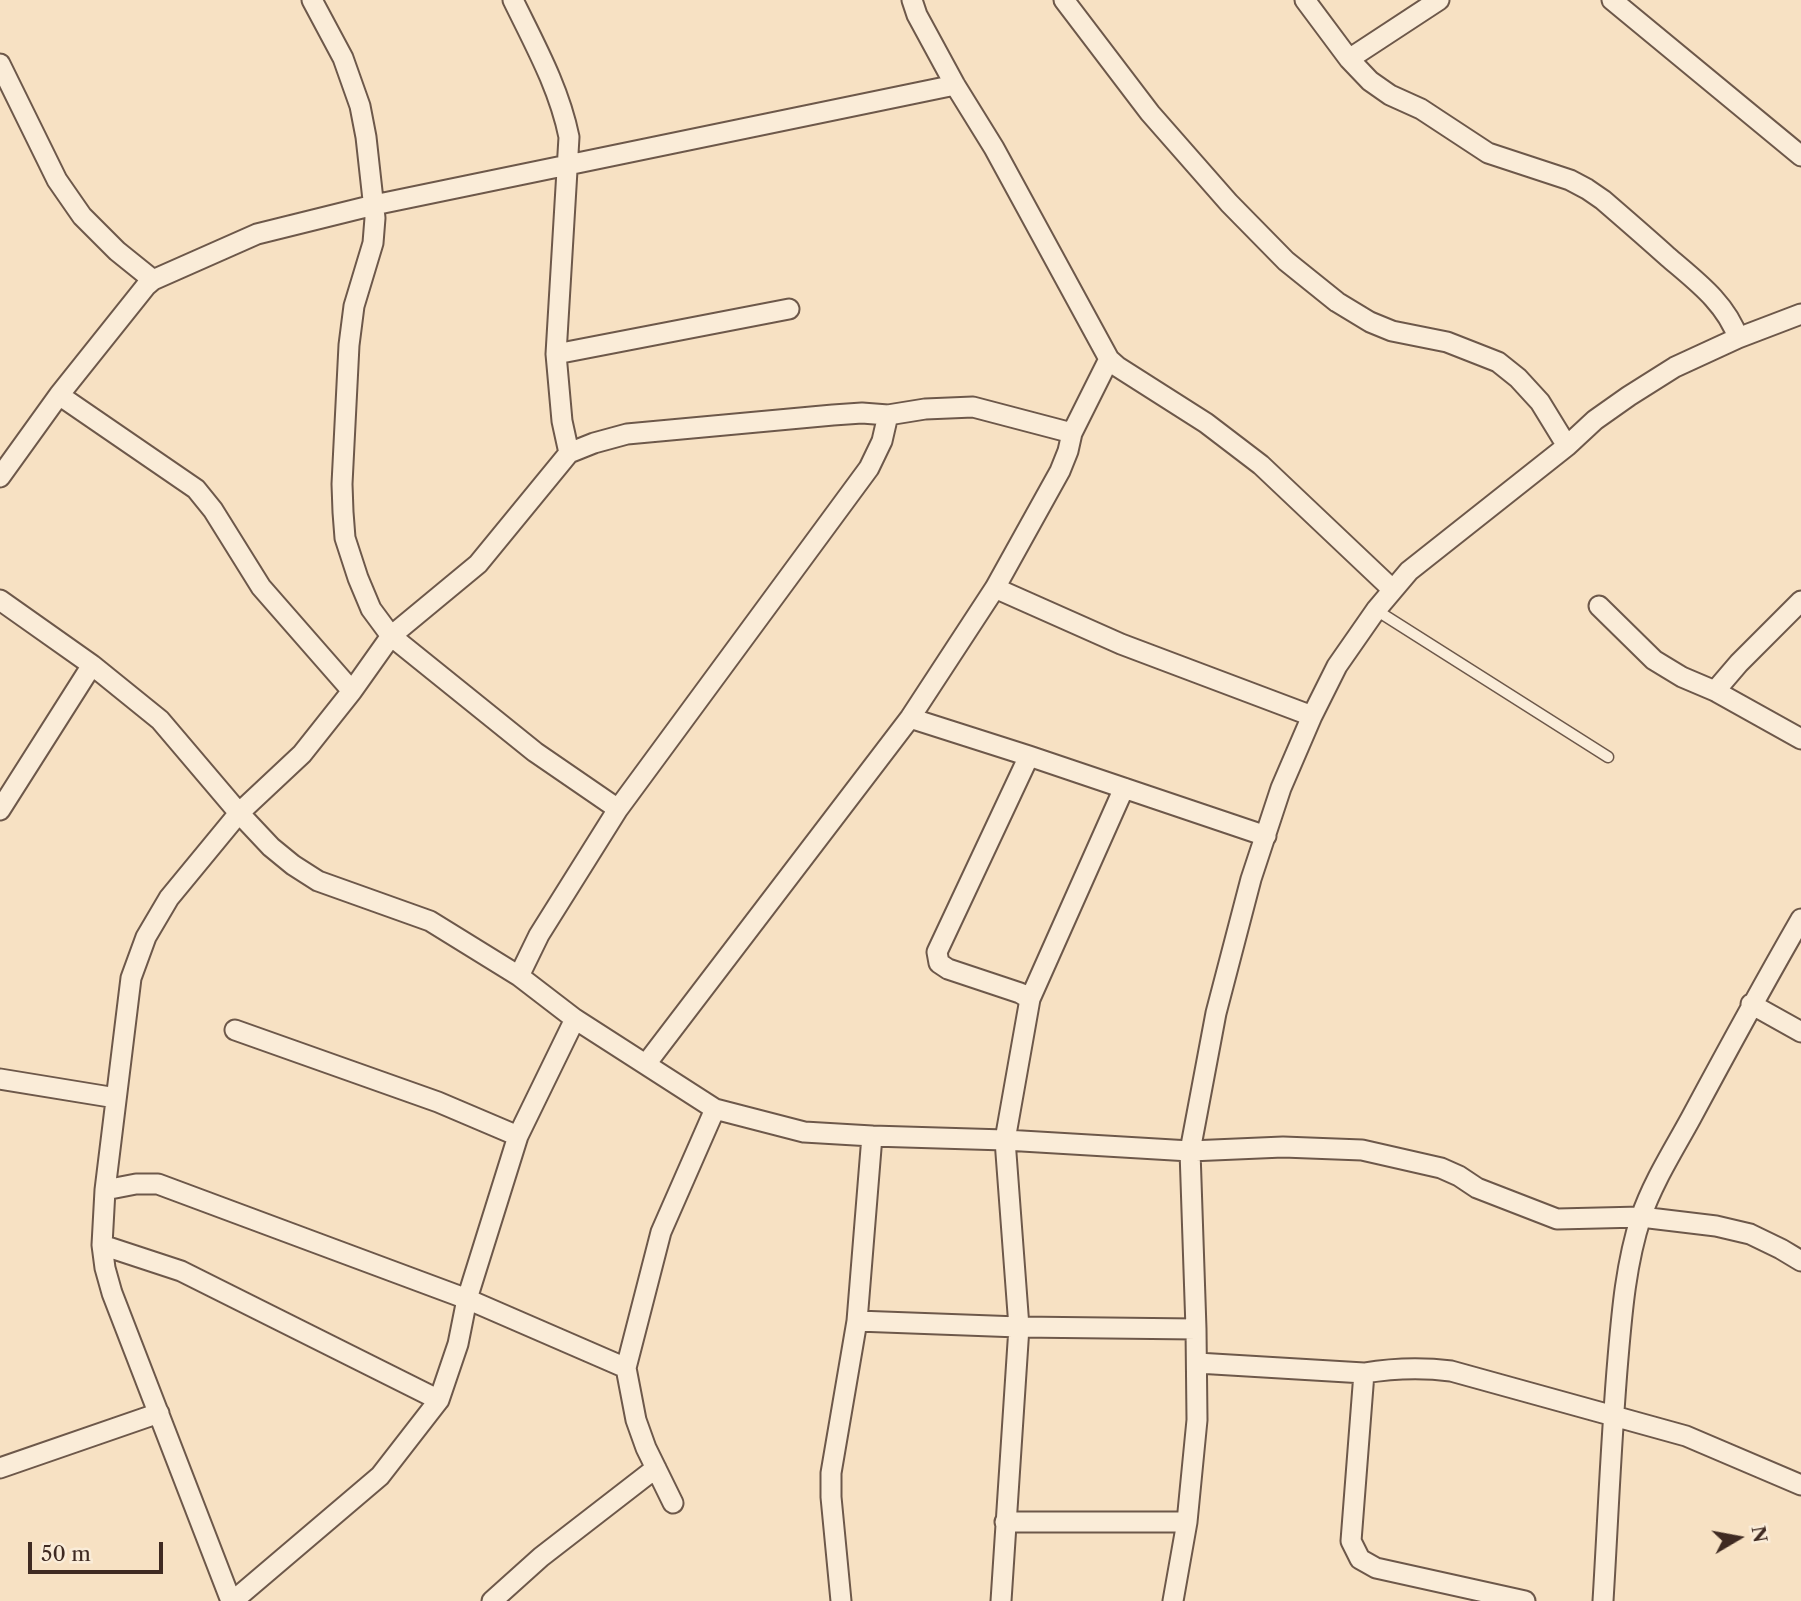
<!DOCTYPE html>
<style>
body{margin:0}
#map{position:relative;width:1801px;height:1601px;overflow:hidden;background:#f7e1c3;font-family:"Libre Caslon Text",serif}
canvas{display:block}
.north{position:absolute;left:1703px;top:1503px;width:70px;height:70px;-webkit-text-stroke:5px #faecd8;paint-order:stroke;rotate:80deg;font-size:19px;font-weight:700;line-height:28px;text-align:center;color:#3f2a22}
.north::after{content:'';display:block;margin:auto;width:24px;height:32px;background:#3f2a22;clip-path:polygon(50% 0,100% 100%,50% 72%,0 100%)}
.scale{position:absolute;left:28px;top:1542px;width:135px;height:32px;box-sizing:border-box;border:4px solid #3f2a22;border-top:0;padding-left:9px;font-size:21px;line-height:24px;white-space:nowrap;color:#3f2a22;-webkit-text-stroke:5px #faecd8;paint-order:stroke}
</style>
<div id="map">
<canvas width="1801" height="1601"></canvas>
<div class="north">N</div>
<div class="scale">50 m</div>
</div>
<script>
const context = document.querySelector('canvas').getContext('2d');
context.lineJoin = 'round';
function trace(path, color, width, dash) {
  context.strokeStyle = color;
  context.lineWidth = width;
  context.lineCap = dash ? 'butt' : 'round';
  context.setLineDash(dash || []);
  context.stroke(path);
}
const lane = new Path2D(`
 M1376 610 1608 757`);
const street = new Path2D(`
 M312 0 343 58 360 106 366 137 375 218 373 243 354 306 349 345 342 484 343 512 345 538 358 578 371 609 391 636 535 752 618 809
 M513 0C535 45 559 88 569 137L556 354 562 421 569 453
 M912 0 917 15 955 85 994 148 1109 359 1118 367 1206 423 1261 465 1392 589
 M1064 0 1150 113 1229 203 1286 261 1337 302 1370 322 1392 331 1447 342 1498 362 1518 378 1540 402 1567 446
 M1305 0 1349 59 1370 81 1390 95 1421 109 1488 153 1570 180 1587 189 1603 200C1625 219 1647 238 1668 257 1696 281 1726 303 1738 338
 M1612 0 1801 156
 M1349 59 1439 0
 M0 64 57 180 82 216 117 251 153 280
 M556 354 789 309
 M1109 359 1072 433 973 407 925 409 888 415 882 441 869 468 618 809 539 935 519 976 575 1019 715 1109 804 1132 872 1136 1005 1140 1190 1151 1283 1147 1362 1150 1441 1168 1459 1176 1477 1188 1557 1219 1641 1217 1716 1226 1750 1234 1781 1249 1801 1261
 M59 395 196 489 213 510 261 587 352 691
 M0 477 59 395 146 286 153 280 257 234 374 205 955 85
 M995 588 1121 644 1312 716
 M0 600 92 665 160 720 239 813 271 847 293 865 318 881 430 921 519 976
 M1599 606 1654 660 1682 677 1715 691 1801 739
 M1715 691 1739 663 1801 601
 M910 718 1029 756 1266 836
 M1029 756 937 952 939 963 948 969 1020 993 1030 999
 M0 810 92 665
 M1751 1004 1801 1032
 M235 1030 438 1102 518 1136
 M646 1064 910 718 995 588 1060 471 1068 451 1072 433
 M0 1079 116 1098
 M105 1190 136 1184H158L467 1299 626 1368
 M102 1245 181 1271 439 1400
 M857 1321 1019 1327 1196 1329
 M1197 1363 1364 1373C1394 1368 1421 1367 1451 1371L1686 1436 1801 1485
 M1364 1373 1351 1541 1360 1559 1376 1568 1525 1601
 M0 1468 159 1413
 M673 1503 646 1448 636 1420 626 1368 661 1232 715 1109
 M1005 1522H1187
 M231 1601 112 1293 105 1268 102 1245 105 1190 131 978 146 937 169 898 239 813 302 754 352 691 391 636 478 564 569 453 594 443 627 434 833 415 862 413 888 415
 M233 1601 380 1476 439 1400 458 1344 467 1299 518 1136 575 1019
 M492 1601 541 1557 656 1468
 M841 1601 831 1497V1473L857 1321 872 1136
 M1001 1601 1019 1327 1005 1140 1030 999 1124 788
 M1173 1601 1187 1522 1197 1420 1196 1329 1190 1151 1216 1013 1251 879 1281 788 1312 716 1337 666 1376 610 1409 571 1567 446 1595 420 1629 396 1675 367 1738 338 1801 314
 M1603 1601C1608 1520 1611 1439 1618 1358 1622 1311 1626 1263 1641 1217 1653 1182 1673 1151 1691 1118 1727 1051 1763 985 1801 919`);
trace(lane, '#6d584a', 13);
trace(street, '#6d584a', 23);
trace(lane, '#faecd8', 10);
trace(street, '#faecd8', 19);
</script>
